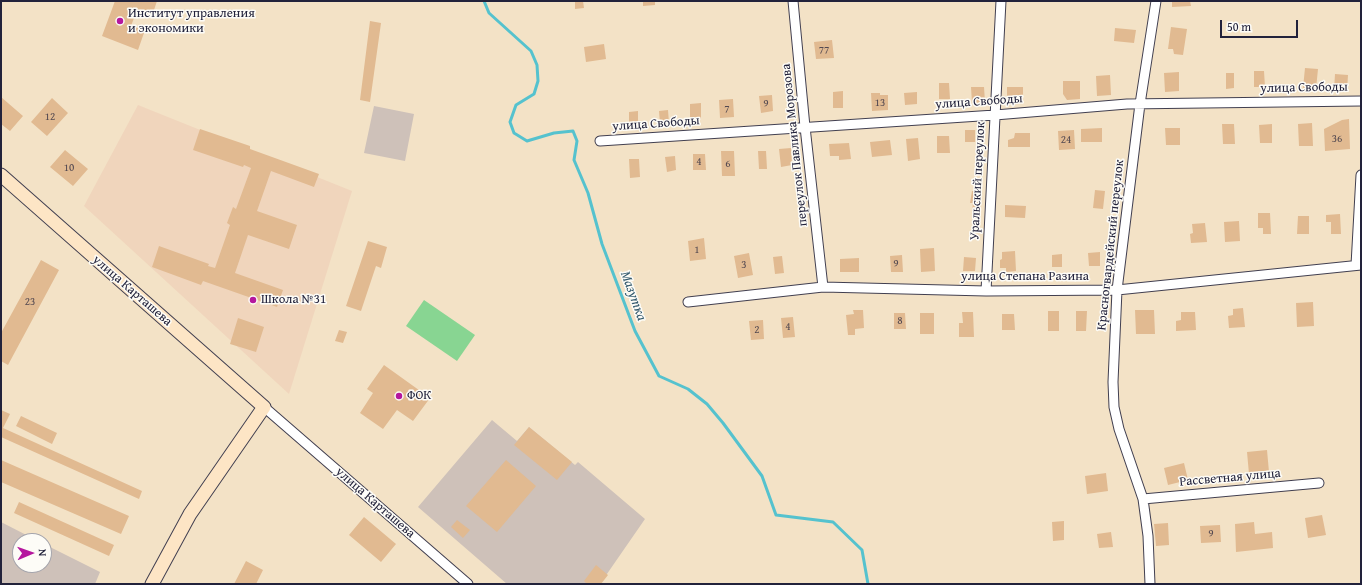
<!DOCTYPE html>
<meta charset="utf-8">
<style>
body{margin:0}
#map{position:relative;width:1362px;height:585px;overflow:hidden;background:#f3e2c6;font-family:"Gentium Book Plus",serif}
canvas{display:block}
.frame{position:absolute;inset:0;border:2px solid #22223b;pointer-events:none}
.north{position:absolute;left:12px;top:533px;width:40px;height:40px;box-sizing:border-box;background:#fdfcf7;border:1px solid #a5a5ac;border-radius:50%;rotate:88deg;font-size:11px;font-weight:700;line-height:16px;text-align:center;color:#22223b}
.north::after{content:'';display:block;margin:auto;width:14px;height:18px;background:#b5179e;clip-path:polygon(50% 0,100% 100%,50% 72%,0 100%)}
.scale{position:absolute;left:1220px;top:20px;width:78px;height:18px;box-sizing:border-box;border:2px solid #22223b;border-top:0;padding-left:5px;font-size:12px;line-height:14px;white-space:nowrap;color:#22223b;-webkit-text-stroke:3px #fdfcf7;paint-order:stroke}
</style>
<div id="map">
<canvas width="1362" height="585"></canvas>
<div class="frame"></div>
<div class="north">N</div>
<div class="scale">50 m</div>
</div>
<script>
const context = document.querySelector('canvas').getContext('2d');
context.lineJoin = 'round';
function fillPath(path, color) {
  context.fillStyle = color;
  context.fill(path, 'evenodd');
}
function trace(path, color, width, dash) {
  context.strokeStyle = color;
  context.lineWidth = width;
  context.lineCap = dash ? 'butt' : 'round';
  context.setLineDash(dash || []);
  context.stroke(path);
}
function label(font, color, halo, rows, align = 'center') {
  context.font = font + ' "Gentium Book Plus",serif';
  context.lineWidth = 3;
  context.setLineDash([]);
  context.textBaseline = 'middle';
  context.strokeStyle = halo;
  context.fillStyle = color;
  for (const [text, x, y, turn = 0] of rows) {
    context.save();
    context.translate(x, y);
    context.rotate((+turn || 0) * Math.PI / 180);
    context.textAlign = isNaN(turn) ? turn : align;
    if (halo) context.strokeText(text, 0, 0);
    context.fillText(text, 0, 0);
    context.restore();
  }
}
fillPath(new Path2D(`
 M138 105 352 191 289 394 84 206Z`), '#f0d5bc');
fillPath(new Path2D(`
 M374 106 414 114 405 161 364 153Z
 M492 420 517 441 529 427 575 465 578 462 645 519 600 584H507L418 507Z
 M1 522 38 541H20V565H44V544L100 572 95 584H1Z`), '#cec1b9');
fillPath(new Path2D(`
 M424 300 475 335 457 361 406 326Z`), '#88d592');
trace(new Path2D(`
 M484 1 489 13 531 51 537 65 538 81 534 94 516 105 510 122 514 133 527 141 554 133 573 131 577 141 574 160 588 193 602 244 635 331 659 376 688 389 707 404 723 423 762 476 776 515 833 522 862 550 868 584`), '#55c2ce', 3);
fillPath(new Path2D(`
 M115 1H157L152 16 137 10 131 26 145 30 138 50 102 36Z
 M575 1H583L584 8 575 9Z
 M643 1H655V5L643 6Z
 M1172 1H1190L1191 6 1172 7Z
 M370 21 381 23 370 102 360 100Z
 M1171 27 1187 29 1183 55 1174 54 1173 49H1168Z
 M1115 28 1136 30 1134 43 1114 41Z
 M832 40 834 58 816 59 814 42Z
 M604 44 606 59 586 62 584 47Z
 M1305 68 1318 69 1316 89 1303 88Z
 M1254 71H1264L1265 87H1254Z
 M1179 72V91L1165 92 1164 73Z
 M1226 73H1234V88L1226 89Z
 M1335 74 1348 75 1347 91 1334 90Z
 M1110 75 1111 95 1097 96 1096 76Z
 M1063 81H1080V99L1067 100 1063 94Z
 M939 83H949L950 99H939Z
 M971 87H984L985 102 972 103Z
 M1007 87H1023V100L1007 99Z
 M843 91V108H833V92Z
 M917 92V104L905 105 904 93Z
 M871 93H880V95H888V110L872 111Z
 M772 95 773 111 761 113 759 96Z
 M1 97 23 116 10 131 1 124Z
 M52 98 68 113 47 136 31 122Z
 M733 99 734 117 720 118 719 100Z
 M701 103V119H690V104Z
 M668 110 669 123 660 124 659 111Z
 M638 111V125H629V112Z
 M1349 119 1350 149 1325 151 1324 129 1342 120Z
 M1312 123 1313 146H1299L1298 124Z
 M1222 124H1234L1235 144H1223Z
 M1272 124V143H1260L1259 125Z
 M1102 128V142H1081V129Z
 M1165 128H1180V145H1166Z
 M200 129 250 146V149L319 174 314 187 271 171 257 211 297 225 289 249 248 235 235 273 283 290 277 307 203 281 201 285 152 267 159 246 209 264 208 266 215 268 230 225 227 223 233 207 236 209 251 168 244 165 243 167 193 150Z
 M965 130H975V142H965Z
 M1074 130 1075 149 1059 150 1058 131Z
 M1015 133H1030V147H1008V140L1014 138Z
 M937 136H949L950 153H937Z
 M918 138 920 159 908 161 906 139Z
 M890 140 892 155 872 157 870 142Z
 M849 143 851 159 839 160V156H830L829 144Z
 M791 148 792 165 781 167 779 149Z
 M65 150 88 169 73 186 50 167Z
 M721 151H734L735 176H722Z
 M758 151H766L767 169H759Z
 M693 154H705L706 170H693Z
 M675 156 676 170 667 172 665 157Z
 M629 159H639L640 177 630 178Z
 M1095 190 1105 191 1103 209 1093 208Z
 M972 191 982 192 980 212H972L973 203H970Z
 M1005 205 1026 206 1025 218 1005 217Z
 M1258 213H1270L1271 234H1263V228H1258Z
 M1340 214 1341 234H1331V222H1326V215Z
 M1298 216H1309V234H1297Z
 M1239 221 1240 241 1225 242 1224 222Z
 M1205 223 1207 242 1191 243 1190 234 1193 233 1192 224Z
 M704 238 706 259 690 261 688 241Z
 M368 241 387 247 381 268 376 266 361 311 346 306Z
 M934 248 935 271 921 272 920 249Z
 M1015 251 1016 271 1006 272V268H1000V260L1002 259V252Z
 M1100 252V266H1089L1088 253Z
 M749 253 753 275 738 278 734 256Z
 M1062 254V267H1052V255Z
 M902 255 903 272H891L890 256Z
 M782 256 784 273 775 274 773 257Z
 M964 257 976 258 975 271H963Z
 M859 258V272H840V259Z
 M41 260 59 270 8 365 1 361V333Z
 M1313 302 1314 326 1297 327 1296 303Z
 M1243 308 1245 327 1229 328 1228 316 1233 315V309Z
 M853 310H863L864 328 855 329V335H848L846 315 854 314Z
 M1135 310H1154L1155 334H1136Z
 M1048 311H1059V331H1048Z
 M1076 311H1087L1086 331H1076Z
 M962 312H973L974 337H959V323H963Z
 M1181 312H1195L1196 330 1176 331V321L1181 320Z
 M894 313H905L906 329H894Z
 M920 313H934V334H920Z
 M1002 314H1014L1015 330H1002Z
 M793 317 795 337 783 338 781 318Z
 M238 318 264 327 256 352 230 344Z
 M763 320 764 339 751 340 749 321Z
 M339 330 347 332 343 343 335 341Z
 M384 365 430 398 413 421 397 410 383 429 360 413 373 393 367 389Z
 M1 410 10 414 3 428 142 491 139 499 1 437Z
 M21 416 57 433 52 444 16 426Z
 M529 427 572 462 557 480 514 445Z
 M1267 450 1269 472 1249 474 1247 452Z
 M1 460 129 516 121 534 1 482Z
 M506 460 536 486 497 532 466 506Z
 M1184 463 1188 480 1168 485 1164 468Z
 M1106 473 1108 491 1087 494 1085 476Z
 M19 502 114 545 109 556 14 513Z
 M1322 515 1326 535 1308 538 1305 518Z
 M364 517 396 544 381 562 349 535Z
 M457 520 470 530 463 538 451 527Z
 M1064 521V540L1053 541 1052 522Z
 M1254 522 1255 534 1272 532 1273 548 1236 552 1235 524Z
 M1168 523 1169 545 1156 546 1154 524Z
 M1220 525 1221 542 1201 543 1200 526Z
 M1111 532 1113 547 1099 548 1097 534Z
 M246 561 263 570 256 584H234Z
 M596 565 608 575 601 584H587L584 581Z`), '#e1ba91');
const street = new Path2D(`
 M793 1 805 127 823 287
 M600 141 995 115 1127 104 1361 101
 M1356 265 1361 175
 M986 291 1001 1
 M688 302 823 287 986 291 1117 290 1361 265
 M264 407 468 584
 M1143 499 1319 483
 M1150 584 1148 536 1143 499 1119 429 1114 407 1113 382 1117 290 1140 104 1156 1`);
const secondary = new Path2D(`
 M1 175 264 407 190 514 152 584`);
trace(street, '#413f50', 11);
trace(secondary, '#413f50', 15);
trace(street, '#fff', 9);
trace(secondary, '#fde5c5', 13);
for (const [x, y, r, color] of [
 [120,21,4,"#b5179e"],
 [253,300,4,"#b5179e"],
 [399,396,4,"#b5179e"]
]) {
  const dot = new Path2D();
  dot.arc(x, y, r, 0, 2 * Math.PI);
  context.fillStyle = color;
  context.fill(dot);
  trace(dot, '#fdfcf7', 1.5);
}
label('11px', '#524850', null, [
 ["77",824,50],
 ["13",880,103],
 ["9",766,104],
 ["7",727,109],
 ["12",50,117],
 ["36",1337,139],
 ["24",1066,140],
 ["4",699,162],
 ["6",728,164],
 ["10",69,168],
 ["1",697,250],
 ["9",896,264],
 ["3",744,265],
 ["23",30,302],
 ["8",900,321],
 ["4",788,327],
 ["2",757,330],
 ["9",1211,534]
]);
label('13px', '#22223b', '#fdfcf7', [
 ["Институт управления",128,14],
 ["и экономики",128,29],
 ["Школа №31",261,300],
 ["ФОК",407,396]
], 'left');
label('13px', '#22223b', '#fdfcf7', [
 ["улица Свободы",1304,88,-1],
 ["улица Свободы",979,102,-4],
 ["улица Свободы",656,124,-4],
 ["переулок Павлика Морозова",795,145,-96],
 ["Уральский переулок",978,181,-87],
 ["Красногвардейский переулок",1111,245,-84],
 ["улица Степана Разина",1025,277],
 ["улица Карташева",132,291,41],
 ["Рассветная улица",1230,478,-5],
 ["улица Карташева",375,503,41]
]);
label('italic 14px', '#345a6e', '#fdfcf7', [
 ["Мазутка",633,296,70]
]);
</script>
